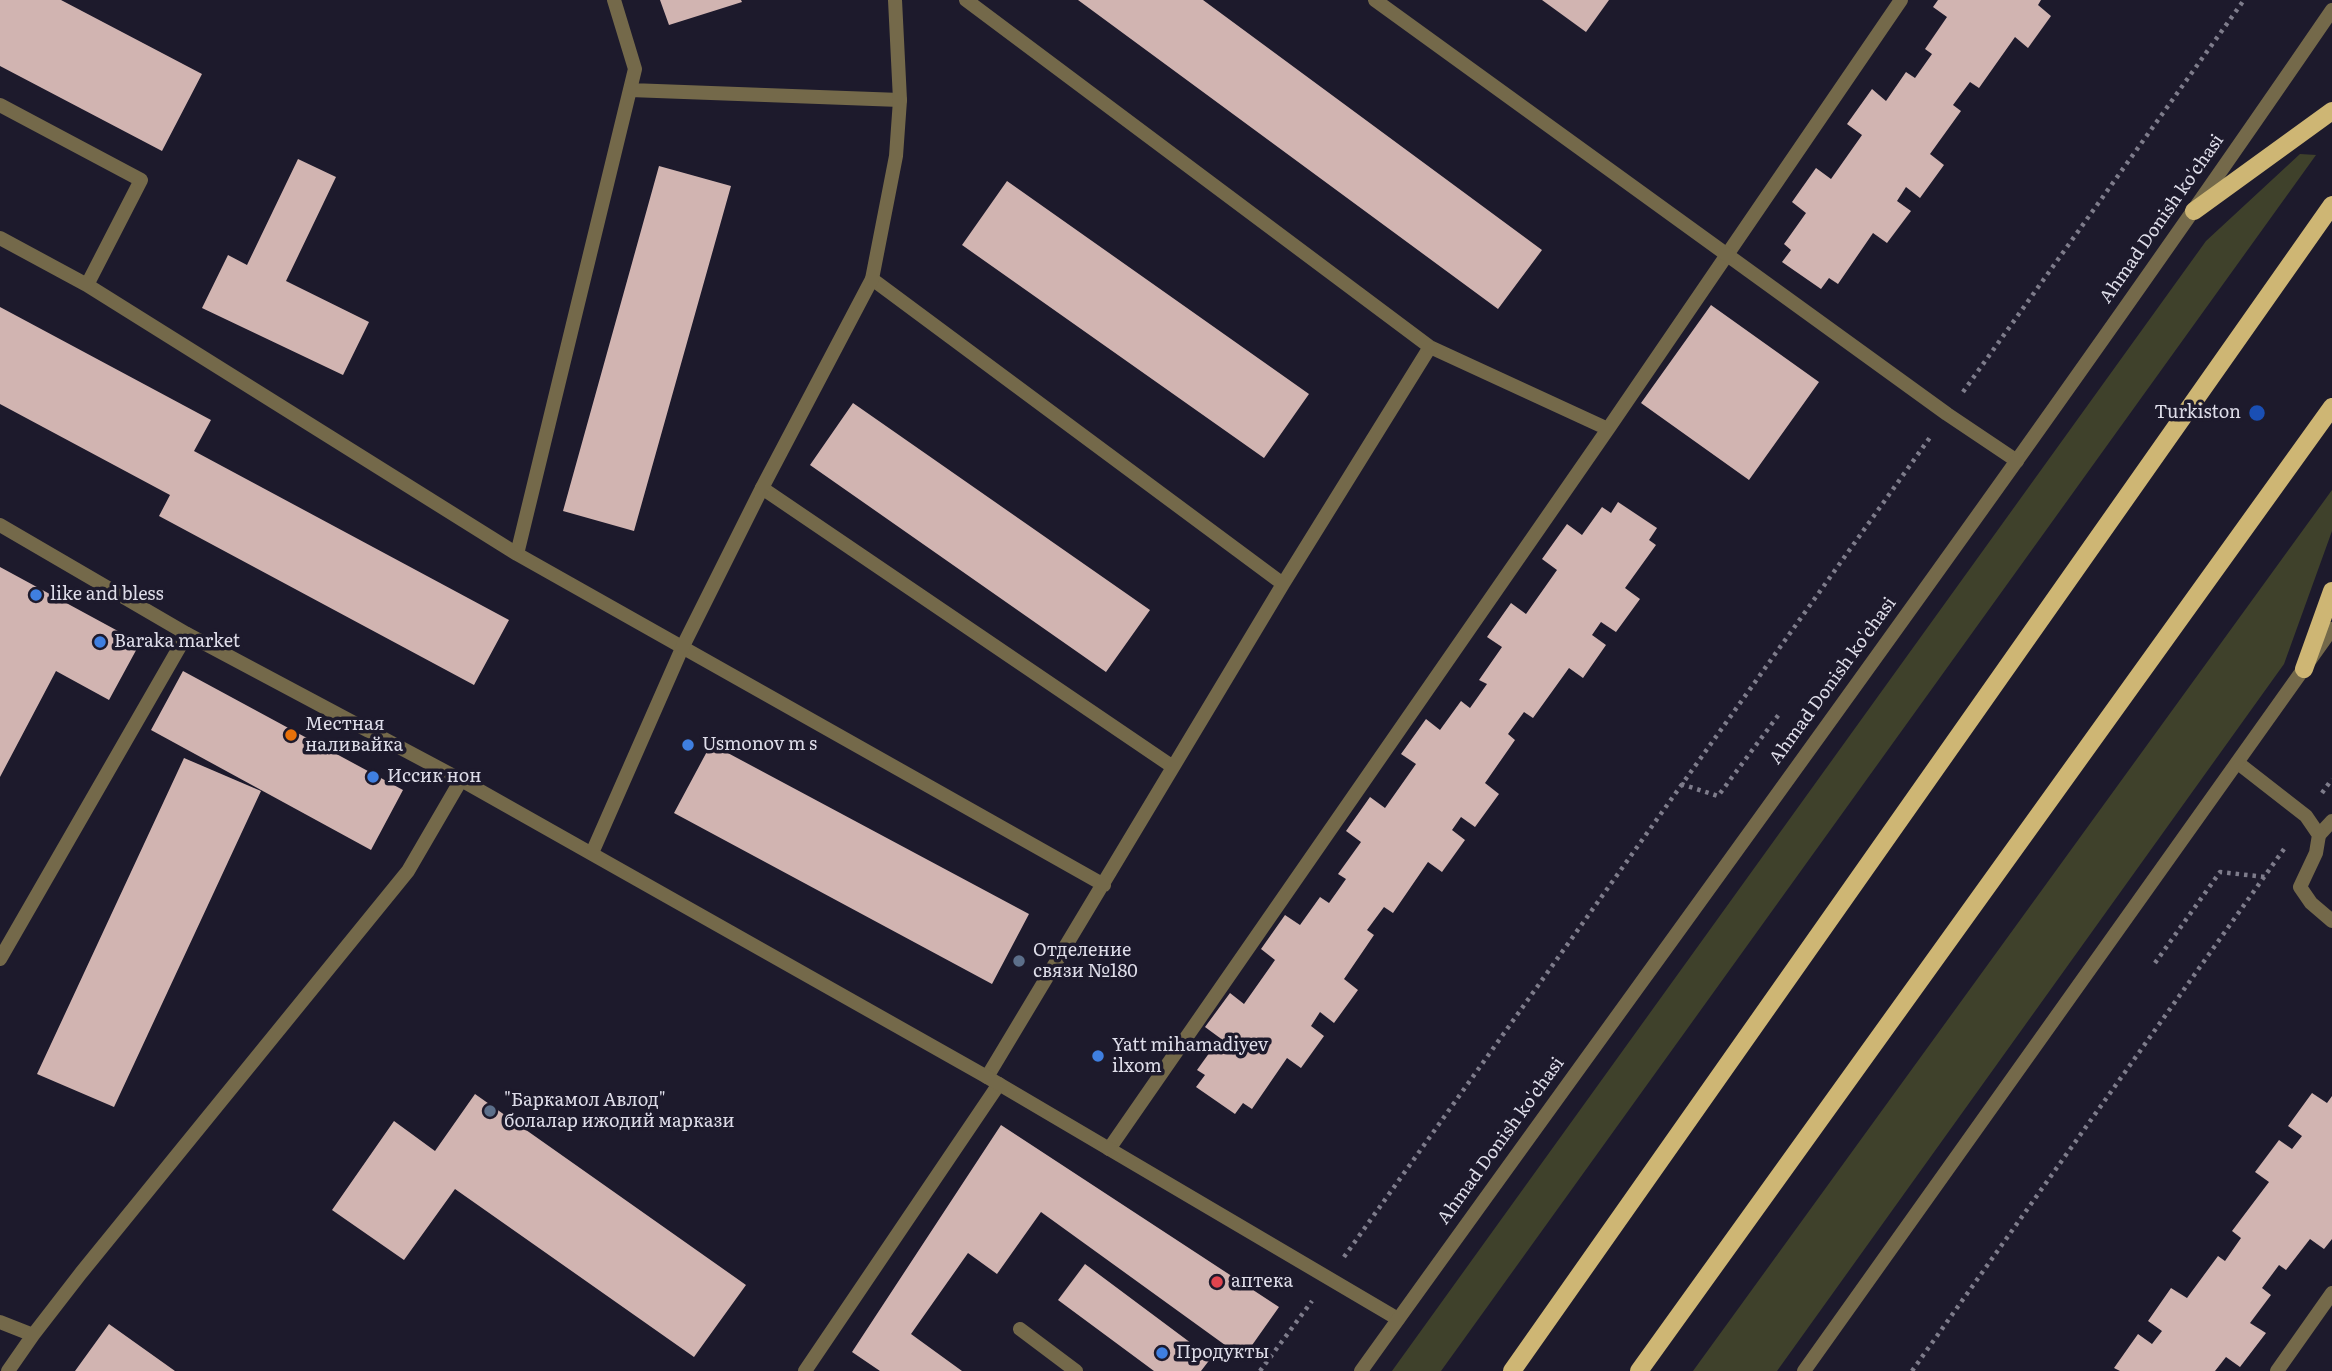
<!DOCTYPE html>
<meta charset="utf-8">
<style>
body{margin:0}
canvas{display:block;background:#1d1a2c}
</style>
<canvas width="2332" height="1371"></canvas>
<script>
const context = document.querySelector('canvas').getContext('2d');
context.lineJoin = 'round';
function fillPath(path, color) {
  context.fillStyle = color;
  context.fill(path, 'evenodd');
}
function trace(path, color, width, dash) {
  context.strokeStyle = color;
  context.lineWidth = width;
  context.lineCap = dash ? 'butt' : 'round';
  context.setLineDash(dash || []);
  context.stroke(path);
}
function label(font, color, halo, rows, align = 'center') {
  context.font = font + ' Literata,serif';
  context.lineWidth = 7;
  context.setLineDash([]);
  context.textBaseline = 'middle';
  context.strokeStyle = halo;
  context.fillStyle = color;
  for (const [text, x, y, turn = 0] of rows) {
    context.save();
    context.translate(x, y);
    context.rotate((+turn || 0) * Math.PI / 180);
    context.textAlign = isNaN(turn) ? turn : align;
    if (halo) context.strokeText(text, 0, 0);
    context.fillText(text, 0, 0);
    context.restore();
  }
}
fillPath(new Path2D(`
 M2300 154 2316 155 1441 1371H1392L2206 241Z
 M2332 490V531L2284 664 1777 1371H1693Z`), '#3f412b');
fillPath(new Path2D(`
 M0 0H61L202 74 162 151 0 66Z
 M660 0H741L742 2 669 25Z
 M1078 0H1203L1542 250 1498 309Z
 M1542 0H1609L1586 32Z
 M1938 0H2041L2038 5 2051 16 2028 48 2015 37 1979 88 1970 82 1953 105 1961 111 1930 154 1944 165 1920 198 1906 187 1897 201 1911 211 1887 243 1873 233 1838 284 1829 278 1821 289 1782 262 1791 250 1784 244 1806 213 1792 202 1816 168 1831 179 1862 135 1847 124 1872 89 1886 101 1906 72 1915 78 1932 54 1925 49 1947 17 1933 7Z
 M298 159 336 177 286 281 369 322 343 375 202 308 228 255 247 265Z
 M659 166 731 186 634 531 563 511Z
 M1007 181 1309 394 1264 458 962 245Z
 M1711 305 1819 382 1749 480 1641 403Z
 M0 307 211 420 194 451 509 620 474 685 159 516 170 495 0 404Z
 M853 403 1150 610 1106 672 810 465Z
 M1618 502 1657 528 1649 540 1656 545 1625 588 1640 599 1616 632 1601 622 1592 635 1606 645 1583 678 1569 668 1533 718 1524 712 1508 734 1515 740 1485 783 1499 794 1475 827 1461 817 1452 830 1465 840 1442 872 1428 862 1393 913 1384 907 1367 930 1374 935 1344 979 1358 990 1334 1023 1320 1012 1311 1026 1324 1036 1301 1068 1287 1058 1252 1109 1243 1103 1235 1114 1196 1087 1205 1075 1197 1070 1220 1038 1205 1027 1230 993 1244 1004 1275 960 1261 949 1285 915 1300 925 1320 897 1329 903 1346 879 1338 874 1361 842 1346 831 1370 797 1385 808 1416 764 1401 754 1426 719 1440 730 1461 701 1470 708 1487 684 1479 680 1502 647 1487 637 1511 603 1526 614 1557 570 1542 559 1567 524 1582 535 1602 507 1611 513Z
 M0 567 140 643 109 700 56 671 0 777Z
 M183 671 403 790 371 850 151 730Z
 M711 744 1029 914 992 984 674 813Z
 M184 758 261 791 114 1107 37 1074Z
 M2312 1093 2327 1103 2332 1096V1239L2324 1249 2310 1239 2286 1270 2279 1265 2262 1288 2271 1295 2250 1323 2266 1333 2240 1367 2226 1357 2215 1371H2120L2114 1368 2138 1334 2152 1344 2162 1331 2148 1321 2171 1288 2187 1298 2218 1256 2225 1261 2241 1238 2232 1231 2269 1182 2255 1172 2279 1140 2292 1149 2302 1136 2288 1126Z
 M475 1094 746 1285 694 1357 455 1189 404 1260 332 1210 394 1121 435 1151Z
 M1001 1125 1279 1307 1243 1358 1041 1212 997 1274 968 1253 911 1334 962 1371H880L852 1352Z
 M1085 1264 1211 1358 1201 1371H1154L1058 1300Z
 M109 1324 175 1371H75Z`), '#d1b4b1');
trace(new Path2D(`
 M1963 392 2244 0
 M1681 784 1718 796 1780 713
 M2322 793 2332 779
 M2155 963 2220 872 2265 877
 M1344 1257 1931 436
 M1260 1371 1312 1301
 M1912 1371 2284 849`), '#7e7c8b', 4.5, [3.5, 5]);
trace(new Path2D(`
 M614 0 635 69 517 554 1104 885
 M966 0 1430 347
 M630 90 900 100
 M0 105 141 180 87 285 517 554
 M0 238 87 285
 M872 279 1283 584
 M762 488 1173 767
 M2319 835 2332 821
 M0 959 187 634
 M987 1077 1283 584 1430 347 1608 429 1901 0
 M1109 1149 1608 429
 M0 1322 33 1335
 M1020 1329 1076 1371
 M8 1371 33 1335 81 1273 408 871 461 780
 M805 1371 999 1084
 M2277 1371 2332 1293`), '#74694a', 14);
trace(new Path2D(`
 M1375 0 1947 414 2017 461
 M0 525 187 634 461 780 987 1077 1398 1319
 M2238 763 2306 816 2319 835 2316 853 2300 887 2311 903 2332 921
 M592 853 683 646 762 488 872 279 896 156 900 100 895 0`), '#74694a', 14);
trace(new Path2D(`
 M1361 1371C1686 918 2017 470 2332 10
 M1804 1371 2332 629`), '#74694a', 14);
trace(new Path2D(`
 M2194 211 2332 111
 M2304 669 2332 591
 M1512 1371 2332 205
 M1639 1371 2332 407`), '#ceb674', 18);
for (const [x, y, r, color] of [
 [2257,413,9,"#1a4fb4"],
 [36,595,7,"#3f7fe0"],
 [100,642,7,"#3f7fe0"],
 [291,735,7,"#e8710a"],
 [688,745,7,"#3f7fe0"],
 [373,777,7,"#3f7fe0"],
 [1019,961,7,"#5c6f8a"],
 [1098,1056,7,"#3f7fe0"],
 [490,1111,7,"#5c6f8a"],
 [1217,1282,7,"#e0444e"],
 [1162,1353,7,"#3f7fe0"]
]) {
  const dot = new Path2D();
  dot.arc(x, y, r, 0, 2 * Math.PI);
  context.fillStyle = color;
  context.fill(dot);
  trace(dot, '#1d1a2c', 2.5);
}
label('18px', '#dedde9', '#1d1a2c', [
 ["Ahmad Donish ko'chasi",2162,219,-55],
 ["Ahmad Donish ko'chasi",1833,681,-54],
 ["Ahmad Donish ko'chasi",1501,1141,-54]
]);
label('18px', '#dedde9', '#1d1a2c', [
 ["Turkiston",2241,413,"right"],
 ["like and bless",50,595],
 ["Baraka market",114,642],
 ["Местная",305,725],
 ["наливайка",305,746],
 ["Usmonov m s",702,745],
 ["Иссик нон",387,777],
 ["Отделение",1033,951],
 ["связи №180",1033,972],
 ["Yatt mihamadiyev",1112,1046],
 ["ilxom",1112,1067],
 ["\"Баркамол Авлод\"",504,1101],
 ["болалар ижодий маркази",504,1122],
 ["аптека",1231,1282],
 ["Продукты",1176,1353]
], 'left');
</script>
